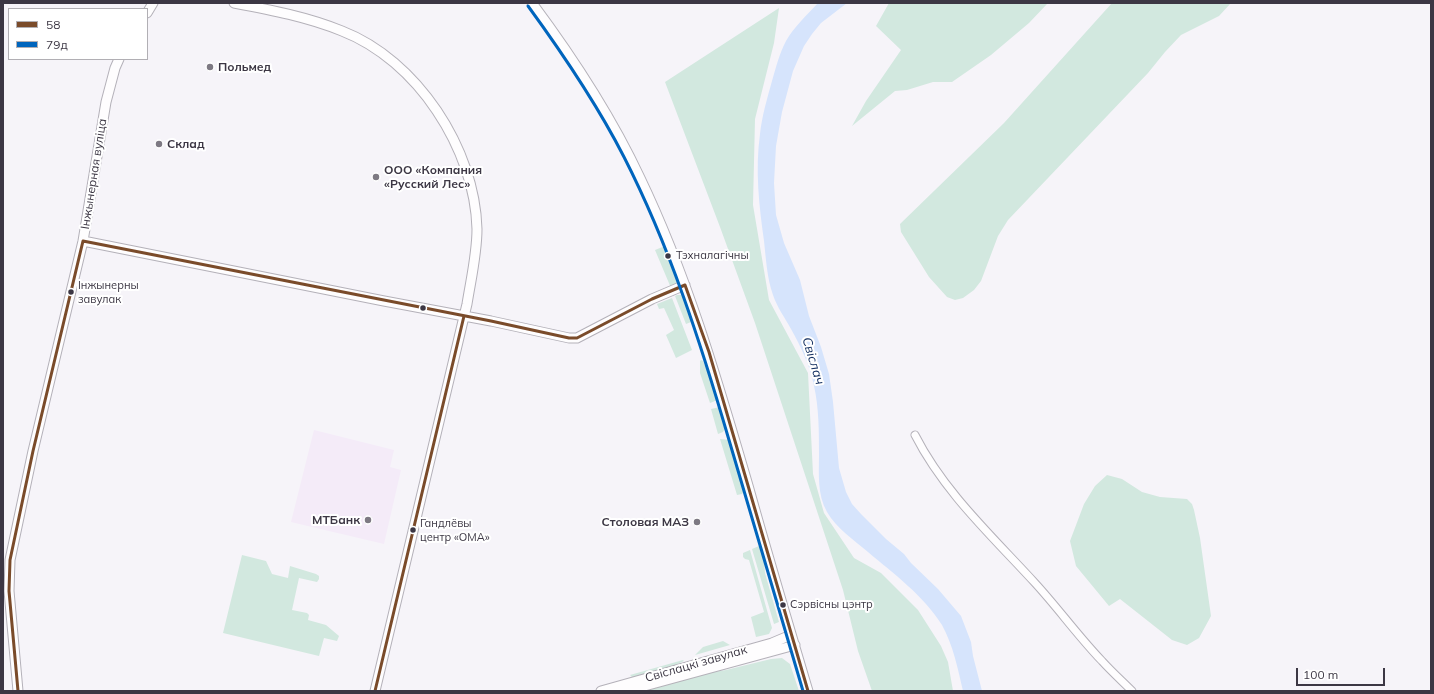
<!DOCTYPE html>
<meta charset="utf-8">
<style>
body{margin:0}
#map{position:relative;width:1434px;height:694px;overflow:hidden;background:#f6f4f9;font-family:Mulish,sans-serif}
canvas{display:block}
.frame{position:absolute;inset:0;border:4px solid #3c3744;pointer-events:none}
.legend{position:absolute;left:8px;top:8px;width:140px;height:52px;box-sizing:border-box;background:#fff;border:1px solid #b1afb4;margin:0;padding:5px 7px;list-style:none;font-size:12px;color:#3c3744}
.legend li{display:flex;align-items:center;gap:8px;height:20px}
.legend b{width:20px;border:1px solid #b1afb4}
.scale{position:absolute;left:1296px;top:668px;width:89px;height:18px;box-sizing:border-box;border:2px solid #3c3744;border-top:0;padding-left:5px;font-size:12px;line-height:14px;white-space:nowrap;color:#3c3744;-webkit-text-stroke:3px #fff;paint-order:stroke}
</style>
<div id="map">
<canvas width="1434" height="694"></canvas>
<div class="frame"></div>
<ul class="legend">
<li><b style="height:5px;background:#7a4b2a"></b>58</li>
<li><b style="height:5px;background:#0065bd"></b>79д</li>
</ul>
<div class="scale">100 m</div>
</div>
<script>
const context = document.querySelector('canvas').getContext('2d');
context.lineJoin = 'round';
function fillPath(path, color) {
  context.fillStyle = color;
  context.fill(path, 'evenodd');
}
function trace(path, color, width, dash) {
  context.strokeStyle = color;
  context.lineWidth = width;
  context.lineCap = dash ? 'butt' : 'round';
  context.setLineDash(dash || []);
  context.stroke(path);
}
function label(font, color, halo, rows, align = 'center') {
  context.font = font + ' Mulish,sans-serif';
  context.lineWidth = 4;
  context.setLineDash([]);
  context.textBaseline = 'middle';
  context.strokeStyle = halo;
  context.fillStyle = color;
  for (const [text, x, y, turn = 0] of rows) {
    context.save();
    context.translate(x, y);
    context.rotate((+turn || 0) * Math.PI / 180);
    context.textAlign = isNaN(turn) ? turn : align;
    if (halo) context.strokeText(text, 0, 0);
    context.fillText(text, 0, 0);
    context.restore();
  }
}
fillPath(new Path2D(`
 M314 430 394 450 390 467 401 470 384 544 291 522Z`), '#f4ebf8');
fillPath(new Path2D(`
 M889 3H1048L1029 23 991 55 952 82H933L907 90 895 91 852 126 866 101 901 50 876 26Z
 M1112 3H1231L1219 16 1181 35 1165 52 1148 73 1008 220 998 236 981 281 974 290 963 298 955 300 947 297 929 277 901 232 900 224 1004 123Z
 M779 8 774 43 755 119 753 205 769 300 808 373 813 474 824 513 854 558 881 573 918 610 941 646 948 662 953 691H872L858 651 843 590 755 323 720 227 665 82Z
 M665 246 678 280 676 285 671 288 655 250Z
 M677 295H681L685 298 691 322 686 324 675 296Z
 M672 298 692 350 676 358 666 335 674 330 664 308 659 309 657 304Z
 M701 360 703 361 720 399 710 403 700 373V361Z
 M720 407 726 426 723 432 718 434 711 409Z
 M720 439 730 440 745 489 742 494 737 495Z
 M1107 475 1122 479 1142 492 1160 497 1187 499 1192 504 1194 510 1200 538 1211 616 1199 638 1187 645 1172 640 1120 599 1109 606 1076 566 1070 541 1084 504 1095 486Z
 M759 546 763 549 765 573 779 622 774 624 752 549Z
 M750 550 772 628 769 634 756 637 751 617 764 612 749 560 745 559 743 557V553Z
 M242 555 266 561 272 574 288 578 290 566 316 574 319 576V579L317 582 299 578 292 610 307 613 309 615 308 620 326 625 339 636 337 641 324 638 319 656 223 633Z
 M723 641 730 645 695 655 703 647Z
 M782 658 790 664 799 691H639L707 673 726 670 771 659Z
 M683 660 684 661 667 669 633 678 630 675Z`), '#d2e8df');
fillPath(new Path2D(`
 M818 3H847L821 23 812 34 804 46 793 71 782 112 776 146 774 183 776 215 784 243 800 280 809 316 821 347 829 374 833 402 839 468 846 492 852 504 861 514 886 539 904 554 911 563 938 589 961 616 971 642 973 656 982 691H963C958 669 953 645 942 625 924 596 894 574 868 552 854 540 836 528 827 512 817 494 819 474 819 455 819 432 819 408 814 386 810 365 801 347 791 329 785 318 777 307 773 295 767 278 766 259 764 241 759 206 755 170 760 134 762 116 767 99 772 81 776 68 779 54 786 41 794 27 807 15 818 3Z`), '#d6e4fc');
const street = new Path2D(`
 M915 435C944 492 992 536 1035 583 1058 608 1078 636 1102 661 1111 671 1122 681 1132 691`);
const secondary = new Path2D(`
 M234 3C271 10 308 17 342 31 417 60 475 149 477 229 477 254 471 279 467 304L375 691
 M532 3C573 58 611 116 640 178 688 278 718 383 749 489 768 557 788 624 808 691
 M147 13 153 3
 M83 241 384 301 491 321 569 338H577L652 299 685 285
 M18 691 9 591 10 560 33 451 83 241 106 102 115 68 119 59
 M601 691 772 643 791 635
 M626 691 795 645`);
trace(street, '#b4b1b9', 9);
trace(secondary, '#b4b1b9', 11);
trace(street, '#fefdfe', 7);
trace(secondary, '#fefdfe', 9);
trace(new Path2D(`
 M685 285 709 352 808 691
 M18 691 9 591 10 560 33 451 83 241 491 321 569 338H577L652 299 685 285
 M375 691 464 316`), '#7a4b2a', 3);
trace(new Path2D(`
 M528 6C563 54 597 104 624 157 670 247 701 344 729 440 754 524 778 607 803 691`), '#0065bd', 3);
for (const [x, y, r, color] of [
 [210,67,4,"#7d7983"],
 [159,144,4,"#7d7983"],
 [376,177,4,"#7d7983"],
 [668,256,3.5,"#3c3744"],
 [71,292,3.5,"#3c3744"],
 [423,308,3.5,"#3c3744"],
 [368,520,4,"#7d7983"],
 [697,522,4,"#7d7983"],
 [413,530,3.5,"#3c3744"],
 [783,605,3.5,"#3c3744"]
]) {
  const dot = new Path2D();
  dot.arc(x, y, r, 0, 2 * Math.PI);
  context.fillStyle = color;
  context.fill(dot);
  trace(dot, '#fff', 1.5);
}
label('11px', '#3c3744', '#fff', [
 ["Тэхналагічны",676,256],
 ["Інжынерны",78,286],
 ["завулак",78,300],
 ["Гандлёвы",420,524],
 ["центр «ОМА»",420,538],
 ["Сэрвісны цэнтр",790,605]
], 'left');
label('bold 12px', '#3c3744', '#fff', [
 ["Польмед",218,67],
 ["Склад",167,144],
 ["ООО «Компания",384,170],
 ["«Русский Лес»",384,184],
 ["МТБанк",360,520,"right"],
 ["Столовая МАЗ",689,522,"right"]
], 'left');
label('12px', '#3c3744', '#fff', [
 ["Інжынерная вуліца",94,174,-81],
 ["Свіслацкі завулак",696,664,-16]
]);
label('italic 13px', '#143061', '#fff', [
 ["Свіслач",813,361,73]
]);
</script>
